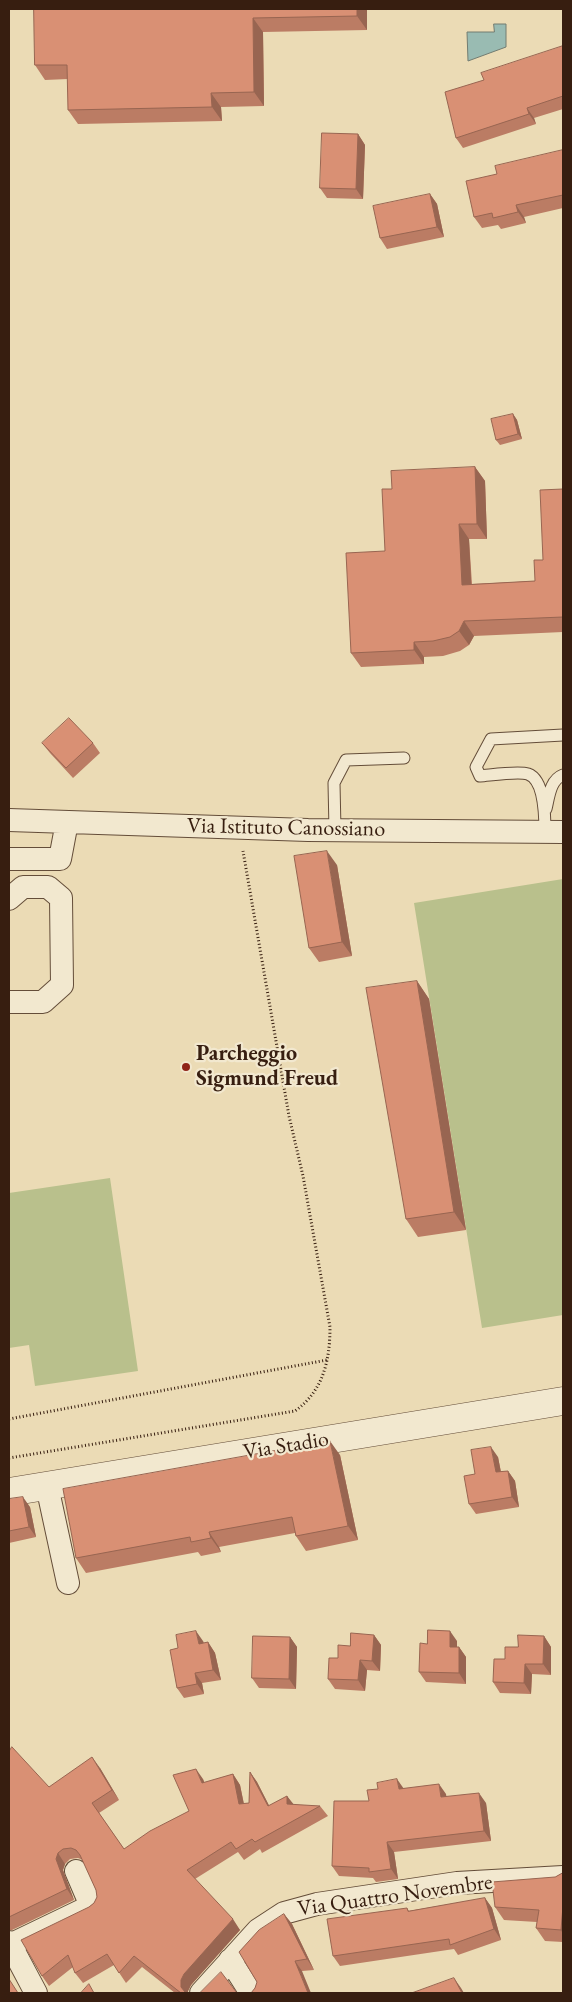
<!DOCTYPE html>
<style>
body{margin:0}
#map{position:relative;width:572px;height:2002px;overflow:hidden;background:#ebdbb5;font-family:"EB Garamond",serif}
canvas{display:block}
.frame{position:absolute;inset:0;border:10px solid #371e10;pointer-events:none}
</style>
<div id="map">
<canvas width="572" height="2002"></canvas>
<div class="frame"></div>
</div>
<script>
const context = document.querySelector('canvas').getContext('2d');
context.lineJoin = 'round';
function fillPath(path, color) {
  context.fillStyle = color;
  context.fill(path, 'evenodd');
}
function trace(path, color, width, dash) {
  context.strokeStyle = color;
  context.lineWidth = width;
  context.lineCap = dash ? 'butt' : 'round';
  context.setLineDash(dash || []);
  context.stroke(path);
}
function label(font, color, halo, rows, align = 'center') {
  context.font = font + ' "EB Garamond",serif';
  context.lineWidth = 4.5;
  context.setLineDash([]);
  context.textBaseline = 'middle';
  context.strokeStyle = halo;
  context.fillStyle = color;
  for (const [text, x, y, turn = 0] of rows) {
    context.save();
    context.translate(x, y);
    context.rotate((+turn || 0) * Math.PI / 180);
    context.textAlign = isNaN(turn) ? turn : align;
    if (halo) context.strokeText(text, 0, 0);
    context.fillText(text, 0, 0);
    context.restore();
  }
}
fillPath(new Path2D(`
 M563 879V1315L482 1328 414 903Z
 M110 1178 138 1371 35 1386 29 1345 9 1348V1193Z`), '#b9c08c');
const water = new Path2D(`
 M494 24H506V47L468 61 467 32H494Z`);
fillPath(water, '#99bbb2');
trace(water, '#727c71', 1);
const service = new Path2D(`
 M546 809C549 797 550 780 563 775
 M335 830 334 783 346 760 404 758
 M545 833C545 818 545 780 528 774 518 771 492 775 480 776L476 767 491 739 563 735`);
const minor = new Path2D(`
 M9 820 308 830 563 832
 M9 859H60L67 822
 M9 899 23 887H48L61 898 62 985 43 1002H9
 M47 1486 68 1583
 M9 1942 36 1993
 M10 1945 91 1906 76 1871
 M230 1960 251 1993
 M201 1993 258 1930 284 1913 317 1904 457 1883 563 1877`);
const tertiary = new Path2D(`
 M9 1492 563 1401`);
trace(service, '#644d39', 13);
trace(minor, '#644d39', 24);
trace(tertiary, '#644d39', 29);
trace(new Path2D(`
 M9 1419 327 1360
 M9 1458 295 1411C323 1391 330 1361 330 1327L303 1176 289 1116 243 851`), '#371e10', 3, [1, 2.5]);
trace(service, '#f2e8cf', 11);
trace(minor, '#f2e8cf', 22);
trace(tertiary, '#f2e8cf', 28);
fillPath(new Path2D(`
 M34 9H367V30L263 32 264 106 221 107 222 121 78 124 68 110V79L45 80 35 65Z
 M563 46V109L534 118 536 124 463 148 456 138 484 80Z
 M358 134 365 145 363 199 327 198 320 188Z
 M563 150V208L524 217 526 223 501 229 498 225 482 228 474 217 497 174Z
 M430 194 437 204 444 237 387 249 380 238Z
 M513 414 517 420 522 439 500 445 496 440Z
 M475 467 485 481 487 539H469L472 584 535 581 543 560 563 489V632L474 636 469 645 460 651 443 656 424 657V664L361 667 351 653 385 551Z
 M42 743H93L100 753 73 778 50 753Z
 M337 865 352 956 319 962 309 948Z
 M417 981 429 999 466 1230 418 1237 406 1219Z
 M340 1455 358 1540 306 1551 296 1536 295 1533 219 1547 221 1552 201 1556 198 1552 86 1573 76 1558Z
 M498 1457 501 1472 508 1471 515 1481 519 1507 476 1514 469 1504 475 1474Z
 M9 1499 30 1507 36 1537 9 1543Z
 M374 1635 381 1645 380 1671 367 1670 365 1691 335 1689 328 1679 338 1658 350 1646Z
 M544 1636 551 1647V1675L532 1674 531 1694 500 1693 493 1682 505 1659 518 1647Z
 M290 1637 297 1647 296 1689 259 1688 252 1678Z
 M203 1641 204 1643 208 1642 215 1653 221 1680 202 1683 204 1694 184 1698 177 1688 178 1648Z
 M457 1641V1647H459L466 1657V1684L426 1682 419 1672 427 1644Z
 M9 1752 49 1787 100 1768 119 1800 99 1813 124 1849 189 1811 203 1779 204 1783 233 1774 240 1785 244 1804 249 1803 250 1772 257 1782 269 1806 287 1796 293 1805 320 1806 328 1816 262 1853 260 1849 244 1860 238 1852 195 1879 240 1930 191 1985 188 1991V1993H175L142 1967 126 1983 114 1965 83 1983 75 1973 73 1967 49 1986 42 1976 89 1907 94 1903 97 1897 96 1890 83 1860 78 1858 70 1859 65 1864 63 1870 74 1900 12 1930H9Z
 M404 1788 446 1794V1797L486 1803 491 1841 394 1852 398 1879 376 1882 373 1878 339 1876 332 1866 369 1801Z
 M563 1873V1942L545 1941 536 1928 537 1922 504 1920 495 1907Z
 M485 1898 492 1908 501 1940 458 1955 454 1949 340 1966 333 1956 407 1908 409 1911Z
 M284 1914 292 1924 314 1970 302 1971 255 1988Z`), '#bb7c64');
fillPath(new Path2D(`
 M357 9H367V30L357 16Z
 M253 18 263 32 264 106 254 92Z
 M211 93 221 107 222 121 212 107Z
 M527 108 534 118 536 124 529 114Z
 M358 134 365 145 363 199 356 189Z
 M430 194 437 204 444 237 437 227Z
 M516 205 524 217 526 223 518 212Z
 M513 414 517 420 522 439 518 434Z
 M475 467 485 481 487 539 477 524Z
 M459 524 469 539 472 599 462 585Z
 M464 621 474 636 469 645 459 631Z
 M414 642 424 657V664L414 650Z
 M327 851 337 865 352 956 342 942Z
 M417 981 429 999 466 1230 454 1212Z
 M330 1441 340 1455 358 1540 348 1526Z
 M491 1447 498 1457 503 1483 496 1472Z
 M508 1471 515 1481 519 1507 512 1497Z
 M23 1497 30 1507 36 1537 29 1527Z
 M209 1532 219 1547 221 1552 211 1538Z
 M196 1631 203 1641 206 1654 199 1644Z
 M450 1631 457 1641V1657L450 1647Z
 M374 1635 381 1645 380 1671 372 1661Z
 M544 1636 551 1647V1675L543 1664Z
 M290 1637 297 1647 296 1689 289 1679Z
 M208 1642 215 1653 221 1680 213 1670Z
 M459 1647 466 1657V1684L459 1673Z
 M360 1660 367 1670 365 1691 358 1680Z
 M525 1664 532 1674 531 1694 524 1683Z
 M195 1673 202 1683 204 1694 197 1684Z
 M92 1757 100 1768 119 1800 112 1790Z
 M196 1769 203 1779 209 1794 202 1783Z
 M250 1772 257 1782 275 1817 268 1806Z
 M233 1774 240 1785 246 1815 239 1804Z
 M397 1779 404 1789H399Z
 M439 1784 446 1794 448 1807 441 1797Z
 M479 1793 486 1803 491 1841 484 1831Z
 M287 1796 295 1806 287 1804Z
 M387 1842 394 1852 398 1879 391 1869Z
 M58 1853 65 1864 63 1870 74 1900 67 1889 56 1859Z
 M485 1898 492 1908 501 1940 494 1929Z
 M563 1906V1934L561 1930Z
 M284 1914 292 1924 314 1970 307 1959Z
 M233 1919 240 1930 191 1985 188 1991V1993H185L181 1987V1980L184 1974Z
 M295 1961 302 1971 311 1993H308Z
 M454 1978 461 1988 464 1993H462Z`), '#986551');
const building = new Path2D(`
 M34 9H357V16L253 18 254 92 211 93 212 107 68 110 67 65H35Z
 M563 46V96L527 108 529 114 456 138 445 92 484 80 481 73Z
 M322 133 358 134 356 189 320 188Z
 M563 150V195L516 205 518 212 493 218 492 213 474 217 466 181 497 174 495 166Z
 M430 194 437 227 380 238 373 206Z
 M513 414 518 434 496 440 491 419Z
 M475 467 477 524H459L462 585 535 581 534 560H543L540 490 563 489V617L464 621 459 631 450 637 433 641 414 642V650L351 653 346 553 385 551 382 489H392L391 471Z
 M69 718 93 743 66 768 42 743Z
 M327 851 342 942 309 948 294 856Z
 M417 981 454 1212 406 1219 366 988Z
 M330 1441 348 1526 296 1536 292 1517 209 1532 211 1538 191 1542 190 1537 76 1558 63 1489Z
 M491 1447 496 1472 508 1471 512 1497 469 1504 464 1476 475 1474 471 1450Z
 M23 1497 29 1527 9 1531V1499Z
 M428 1630 450 1631V1647H459V1673L419 1672 420 1643 427 1644Z
 M196 1631 199 1644 208 1642 213 1670 195 1673 197 1684 177 1688 170 1650 178 1648 176 1635Z
 M351 1633 374 1635 372 1661 360 1660 358 1680 328 1679 329 1658H338V1645L350 1646Z
 M518 1635 544 1636 543 1664H525L524 1683 493 1682 494 1659H505V1647H518Z
 M253 1636 290 1637 289 1679 252 1678Z
 M12 1747 49 1787 92 1757 112 1790 92 1803 124 1849 150 1831 189 1811 173 1775 196 1769 202 1783 233 1774 239 1804 249 1803 250 1772 268 1806 287 1796V1804L320 1806 255 1842 252 1839 236 1849 231 1842 187 1870 233 1919 184 1974 181 1980V1987L185 1992 187 1993H181L134 1956 119 1973 107 1954 75 1973 68 1955 42 1976 21 1940 89 1907 94 1903 97 1897 96 1890 80 1855 76 1850 71 1848 63 1849 58 1853 56 1859 67 1889 9 1917V1752Z
 M397 1779 399 1789 439 1784 441 1797 479 1793 484 1831 387 1842 391 1869 369 1872V1868L332 1866 334 1801H369L367 1790 378 1789 377 1783Z
 M563 1873V1906L561 1930 536 1928 539 1910 495 1907 492 1882 555 1877Z
 M485 1898 494 1929 450 1945 449 1939 333 1956 327 1919 407 1908 408 1911Z
 M284 1914 307 1959 295 1961 308 1993H251L255 1988 257 1982 239 1952 259 1930Z
 M221 1972 237 1993H200Z
 M454 1978 462 1993H412Z
 M9 1979 18 1993H9Z
 M89 1984 94 1993H81Z`);
fillPath(building, '#d99074');
trace(building, '#986551', 1);
for (const [x, y, r, color] of [
 [186,1067,5,"#8f2418"]
]) {
  const dot = new Path2D();
  dot.arc(x, y, r, 0, 2 * Math.PI);
  context.fillStyle = color;
  context.fill(dot);
  trace(dot, '#f2e8cf', 2);
}
label('22px', '#371e10', '#f2e8cf', [
 ["Via Istituto Canossiano",286,828,1],
 ["Via Stadio",286,1446,-9],
 ["Via Quattro Novembre",395,1896,-8]
]);
label('bold 22px', '#371e10', '#f2e8cf', [
 ["Parcheggio",196,1054],
 ["Sigmund Freud",196,1079]
], 'left');
</script>
